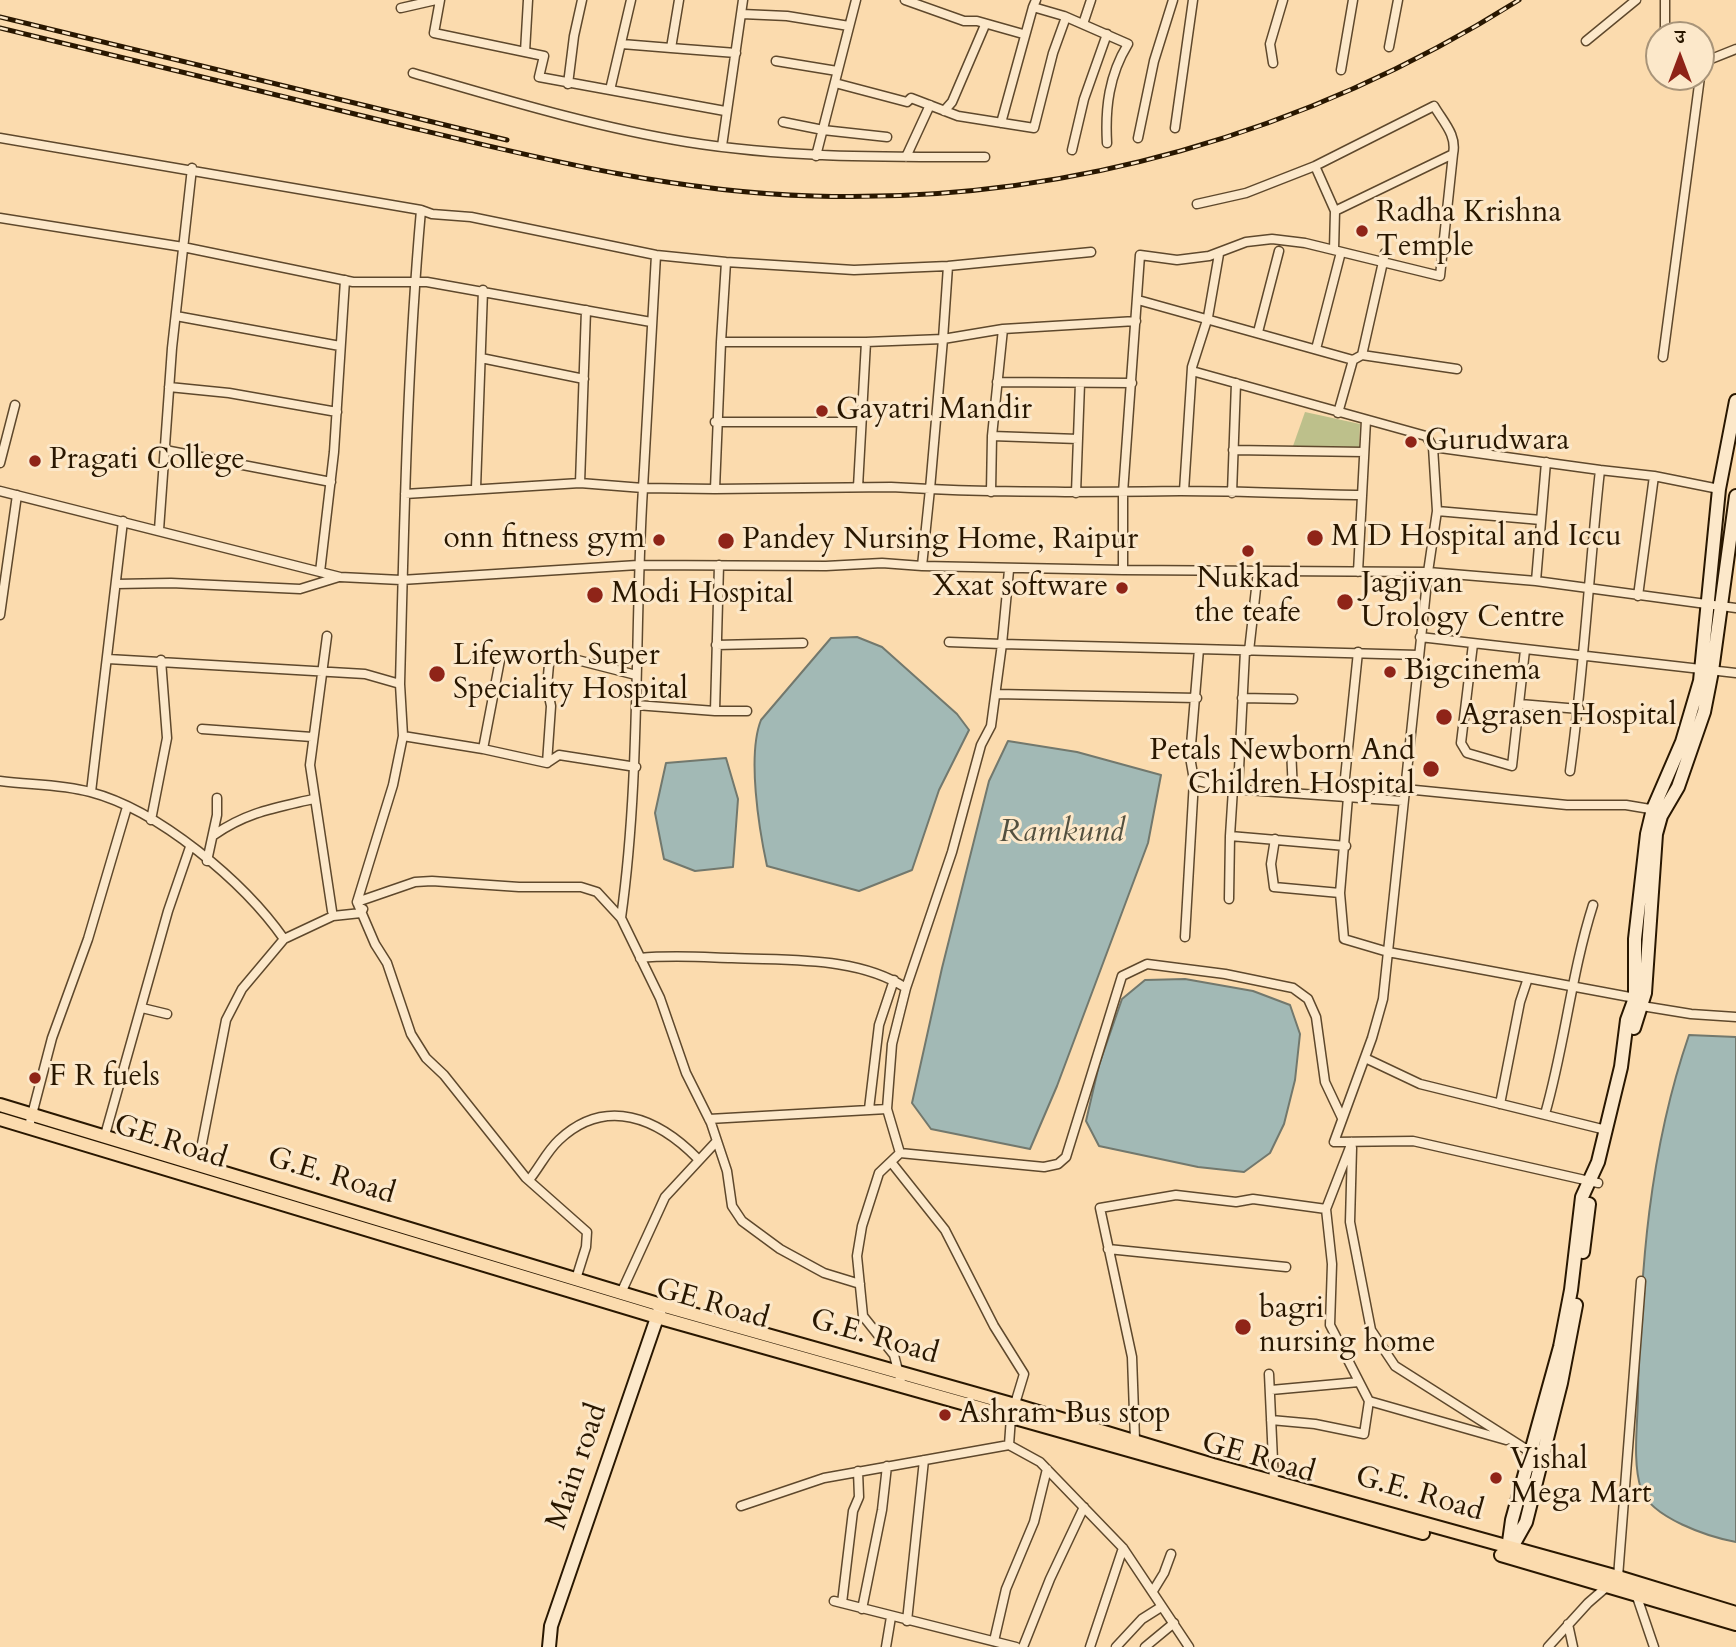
<!DOCTYPE html>
<meta charset="utf-8">
<style>
body{margin:0}
#map{position:relative;width:1736px;height:1647px;overflow:hidden;background:#fbdbae;font-family:Cardo,"Noto Serif Devanagari",serif}
canvas{display:block}
.north{position:absolute;left:1645px;top:21px;width:70px;height:70px;box-sizing:border-box;background:#fce8ca;border:2px solid #a89479;border-radius:50%;rotate:0deg;font-size:19px;font-weight:700;line-height:28px;text-align:center;color:#291700}
.north::after{content:'';display:block;margin:auto;width:24px;height:32px;background:#8f2418;clip-path:polygon(50% 0,100% 100%,50% 72%,0 100%)}
</style>
<div id="map">
<canvas width="1736" height="1647"></canvas>
<div class="north">उ</div>
</div>
<script>
const context = document.querySelector('canvas').getContext('2d');
context.lineJoin = 'round';
function fillPath(path, color) {
  context.fillStyle = color;
  context.fill(path, 'evenodd');
}
function trace(path, color, width, dash) {
  context.strokeStyle = color;
  context.lineWidth = width;
  context.lineCap = dash ? 'butt' : 'round';
  context.setLineDash(dash || []);
  context.stroke(path);
}
function label(font, color, halo, rows, align = 'center') {
  context.font = font + ' Cardo,serif';
  context.lineWidth = 6;
  context.setLineDash([]);
  context.textBaseline = 'middle';
  context.strokeStyle = halo;
  context.fillStyle = color;
  for (const [text, x, y, turn = 0] of rows) {
    context.save();
    context.translate(x, y);
    context.rotate((+turn || 0) * Math.PI / 180);
    context.textAlign = isNaN(turn) ? turn : align;
    if (halo) context.strokeText(text, 0, 0);
    context.fillText(text, 0, 0);
    context.restore();
  }
}
fillPath(new Path2D(`
 M1305 412 1360 424 1359 447 1293 446Z`), '#bdc08b');
const water = new Path2D(`
 M857 637 882 647 957 714 969 730 939 790 912 870 859 891 767 866C759 829 747 755 761 720L831 638Z
 M1008 741 1077 752 1161 775 1148 843 1057 1086 1030 1149 931 1129 912 1103 942 968 989 781Z
 M726 758 738 799 733 867 695 871 664 859 655 813 666 763Z
 M1185 979 1253 991 1290 1005 1300 1034 1295 1080 1284 1124 1270 1153 1244 1172 1198 1167 1099 1146 1086 1121 1099 1065 1122 999 1145 980Z
 M1689 1035 1736 1037V1542C1709 1537 1651 1518 1641 1489 1632 1460 1638 1423 1638 1393 1640 1272 1649 1151 1689 1035Z`);
fillPath(water, '#a2b9b5');
trace(water, '#72786d', 2);
const street = new Path2D(`
 M440 0 434 33 544 56 539 77 725 111
 M905 0 964 21H977L1023 34
 M1036 0 1033 7 1064 16 1128 44C1109 75 1105 108 1107 143
 M401 8 436 0
 M742 14 787 16 849 26
 M1083 24 1091 0
 M1665 35V0
 M1586 41 1636 0
 M622 44 671 48 679 0
 M1389 47 1398 0
 M671 48 736 53
 M525 52 528 0
 M776 61 837 71
 M1273 63 1270 44 1283 0
 M1701 63 1736 49
 M1341 70 1353 0
 M413 73C503 99 594 127 687 142 786 158 885 157 985 157
 M835 83 907 102 911 98 958 116 1034 128 1053 53 1066 17
 M568 84 574 36 582 0
 M610 90 631 0
 M944 111 952 102 985 25
 M783 122 823 130 887 137
 M1001 123 1033 7
 M1175 128 1193 0
 M0 138 421 210
 M1138 138 1154 61 1173 0
 M722 146 743 0
 M1072 150 1084 99 1107 34
 M816 156 856 0
 M906 157 930 105
 M1315 166 1335 211
 M1197 204 1246 193 1315 166 1434 106C1444 123 1457 135 1453 154
 M0 218 183 247 353 282H427L651 322
 M1334 250 1335 211 1453 154 1440 276 1305 243 1272 239 1246 242 1209 256 1177 260 1140 255 1123 493V570L922 566 930 489 891 487 715 489 721 342H866L943 339 930 489C1014 493 1097 492 1181 491 1241 491 1302 494 1362 495
 M656 255 643 488 715 489
 M948 266 943 339 1003 329 1136 321
 M1138 300 1353 360 1362 355 1385 253
 M176 316 340 346
 M1003 329 992 436 1078 439
 M1258 332 1279 251
 M721 342 726 262
 M1316 349 1341 252
 M1362 355 1457 369
 M1663 357 1700 77
 M481 358 584 379
 M1192 371 1426 436 1433 447 1600 470C1589 570 1584 671 1570 771
 M997 382 1132 383
 M169 387 229 393 337 412
 M1338 413 1353 360
 M715 422H861
 M1433 447 1437 511 1428 572 1383 999 1372 1038 1334 1142 1413 1141 1598 1183
 M165 450 331 482
 M1233 450 1364 452
 M0 463 15 405
 M1600 470 1654 476 1719 489
 M580 483 586 310
 M858 487 866 342
 M476 488 483 290
 M0 491 340 577 401 580 638 565 826 566 882 563 922 566
 M1184 491 1192 367 1208 317 1219 254
 M991 492 992 436
 M1076 493 1080 383
 M1232 493 1236 383
 M405 494 580 483 643 488C634 631 641 775 621 918
 M1437 511 1541 520
 M159 530 172 348 192 168
 M1009 570 1002 644 1199 649
 M1123 570 1428 572 1536 581 1736 608
 M320 572 334 452 345 280
 M1358 572 1366 420
 M1536 581 1546 462
 M116 584 171 583 300 589 339 577
 M1638 596 1654 476
 M0 615 17 495
 M327 636 310 765 332 911
 M1420 637 1736 673
 M1473 644 1461 743 1467 753 1512 766 1525 650
 M716 645 803 643
 M1249 651 1258 571
 M108 659 365 674 400 684 403 736 393 785 357 902
 M400 684C404 526 407 367 421 210L432 214 471 217 656 255 726 262 854 270 948 266 1091 252
 M996 694 1197 698
 M1242 698 1293 699
 M1520 704 1579 709
 M636 705 715 711 719 565
 M715 711H747
 M202 729 312 737
 M403 736 483 749 500 660
 M1291 748 1293 792
 M483 749 547 763 559 755 636 767
 M547 763 551 706 547 687 550 653 636 675
 M1194 780 1233 789 1403 801
 M0 781C30 785 61 784 90 792 159 810 244 882 284 939
 M1233 789 1230 836 1346 846
 M1238 789 1245 651
 M1405 789 1567 805H1626L1656 810
 M91 792 123 521
 M1343 797 1358 652
 M151 820 167 738 161 660
 M214 835C247 812 275 808 313 799
 M1275 839 1271 864 1274 887 1340 893 1348 797
 M207 861 217 815V798
 M1340 893 1344 939 1388 952 1635 998 1642 1006 1691 1014 1736 1017
 M1229 899 1230 836
 M1185 937 1194 780 1190 757 1199 649 1418 655
 M640 958C671 955 700 957 732 958 788 961 857 956 906 988
 M142 1008 167 1014
 M1365 1058 1420 1084 1606 1130
 M1500 1104 1520 1002 1528 978
 M869 1109 879 1025 894 980
 M1545 1114C1565 1045 1571 974 1593 905
 M709 1119 887 1109
 M29 1126 52 1038 88 939 127 807
 M105 1135 168 911 190 847
 M1352 1148 1350 1222 1371 1330 1395 1366 1532 1453
 M900 1153 1044 1167 1058 1164 1066 1157 1122 976 1147 964 1225 974 1293 988 1308 999 1316 1017 1325 1082 1342 1118
 M891 1162 945 1230 994 1326 1024 1374 1011 1417 1009 1445
 M198 1164 226 1020 242 989 284 939 333 916 361 913 363 909
 M529 1180C539 1168 547 1151 559 1140 606 1096 658 1118 698 1159
 M1326 1209 1332 1264 1330 1325 1369 1401 1506 1440
 M1108 1249 1286 1267
 M576 1279 586 1247 587 1232 526 1178 444 1075 426 1058 411 1034 387 963 375 944 357 902 415 882 432 881 519 887H581L597 892 621 918 660 998 686 1073 711 1123 727 1171 732 1206 742 1221 780 1249 824 1273 860 1284
 M621 1293 665 1197 716 1142
 M1269 1374 1274 1482
 M902 1386 894 1355 863 1316 857 1256 862 1226 879 1173 900 1153 887 1109 892 1044 906 988 952 852 981 745 991 726 1002 644 949 642
 M1271 1390 1359 1382
 M1271 1420 1315 1424 1364 1434 1369 1401
 M1135 1440 1132 1357 1100 1208 1176 1195 1236 1202 1253 1199 1326 1209 1352 1142
 M741 1506 824 1478 1009 1445 1040 1462 1123 1548 1189 1647
 M1153 1591 1164 1573 1171 1554
 M1636 1594 1654 1647
 M834 1601 1016 1647
 M842 1603 853 1511 859 1497 858 1471
 M862 1609 882 1510 887 1466
 M907 1621 924 1460
 M1568 1624 1573 1647
 M994 1641 1006 1589 1034 1522 1047 1469
 M886 1647 891 1617
 M1023 1647 1050 1579 1084 1507
 M1090 1647 1123 1548
 M1116 1647 1142 1619 1161 1607
 M1145 1647 1174 1623
 M1548 1647 1588 1603 1618 1577 1641 1281`);
const secondary = new Path2D(`
 M1634 1028 1645 993 1656 834 1661 816 1678 787 1704 712 1712 671 1736 496
 M1583 1252 1589 1204
 M1512 1547 1526 1522 1561 1383 1576 1305
 M1507 1556 1512 1520 1560 1347 1571 1290 1582 1197 1598 1162 1621 1067 1627 1020 1635 998V939L1647 834 1653 809 1682 742 1700 681 1719 489 1736 401
 M549 1647 551 1626 660 1309`);
const primary = new Path2D(`
 M0 1105 661 1305 1015 1405 1213 1465 1618 1577 1736 1613
 M0 1119 657 1317 1423 1533
 M1501 1555 1736 1624`);
trace(street, '#5e482c', 11);
trace(secondary, '#291700', 16);
trace(primary, '#291700', 16);
trace(street, '#fce8ca', 8);
trace(secondary, '#fce8ca', 12);
trace(primary, '#fbdbae', 12);
const rail = new Path2D(`
 M0 17 507 140
 M0 28C131 60 262 91 392 123 530 156 670 192 813 196 1063 204 1308 133 1519 0`);
trace(rail, '#291700', 5);
trace(rail, '#fce8ca', 2.5, [8]);
for (const [x, y, r, color] of [
 [1362,231,7,"#8f2418"],
 [822,411,7,"#8f2418"],
 [1411,442,7,"#8f2418"],
 [35,461,7,"#8f2418"],
 [1315,538,9,"#8f2418"],
 [659,540,7,"#8f2418"],
 [726,541,9,"#8f2418"],
 [1248,551,7,"#8f2418"],
 [1122,588,7,"#8f2418"],
 [595,595,9,"#8f2418"],
 [1345,602,9,"#8f2418"],
 [1390,672,7,"#8f2418"],
 [437,674,9,"#8f2418"],
 [1444,717,9,"#8f2418"],
 [1431,769,9,"#8f2418"],
 [35,1078,7,"#8f2418"],
 [1243,1327,9,"#8f2418"],
 [945,1415,7,"#8f2418"],
 [1496,1478,7,"#8f2418"]
]) {
  const dot = new Path2D();
  dot.arc(x, y, r, 0, 2 * Math.PI);
  context.fillStyle = color;
  context.fill(dot);
  trace(dot, '#fce8ca', 2.5);
}
label('30px', '#291700', '#fce8ca', [
 ["Radha Krishna",1376,214],
 ["Temple",1376,248],
 ["Gayatri Mandir",836,411],
 ["Gurudwara",1425,442],
 ["Pragati College",49,461],
 ["M D Hospital and Iccu",1331,538],
 ["onn fitness gym",645,540,"right"],
 ["Pandey Nursing Home, Raipur",742,541],
 ["Nukkad",1248,580,"center"],
 ["the teafe",1248,614,"center"],
 ["Jagjivan",1361,585],
 ["Urology Centre",1361,619],
 ["Xxat software",1108,588,"right"],
 ["Modi Hospital",611,595],
 ["Lifeworth Super",453,657],
 ["Speciality Hospital",453,691],
 ["Bigcinema",1404,672],
 ["Agrasen Hospital",1460,717],
 ["Petals Newborn And",1415,752,"right"],
 ["Children Hospital",1415,786,"right"],
 ["F R fuels",49,1078],
 ["bagri",1259,1310],
 ["nursing home",1259,1344],
 ["Ashram Bus stop",959,1415],
 ["Vishal",1510,1461],
 ["Mega Mart",1510,1495]
], 'left');
label('30px', '#291700', '#fce8ca', [
 ["GE Road",170,1143,18],
 ["G.E. Road",331,1177,17],
 ["GE Road",712,1305,16],
 ["G.E. Road",874,1338,16],
 ["GE Road",1258,1459,16],
 ["Main road",578,1467,-71],
 ["G.E. Road",1419,1495,16]
]);
label('italic 32px', '#53503f', '#fce8ca', [
 ["Ramkund",1062,834]
]);
</script>
